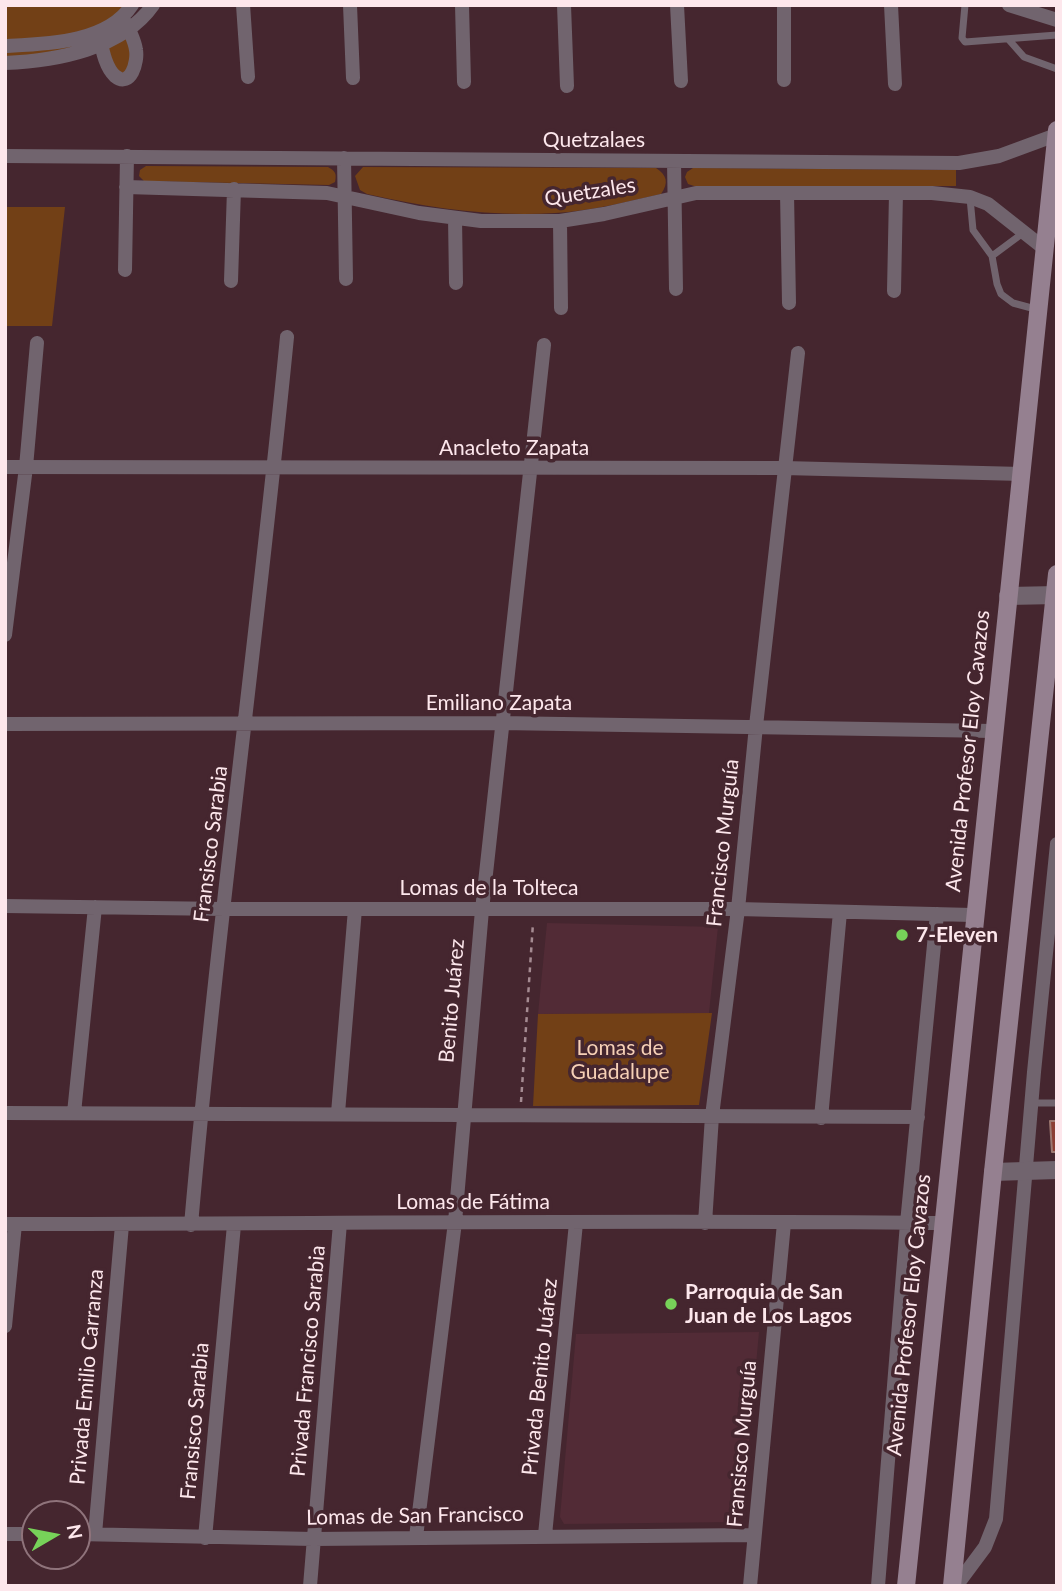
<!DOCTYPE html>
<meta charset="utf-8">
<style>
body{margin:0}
#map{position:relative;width:1062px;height:1591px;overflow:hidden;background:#45262f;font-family:Lato,sans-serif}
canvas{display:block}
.frame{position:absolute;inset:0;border:7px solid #fde7ec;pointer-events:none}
.north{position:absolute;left:21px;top:1500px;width:70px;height:70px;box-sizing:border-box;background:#45262f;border:2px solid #8f737b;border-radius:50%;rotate:80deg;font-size:19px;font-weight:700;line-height:28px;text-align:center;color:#fde7ec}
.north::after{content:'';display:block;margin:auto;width:24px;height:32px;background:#77d259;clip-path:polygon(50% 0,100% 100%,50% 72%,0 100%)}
</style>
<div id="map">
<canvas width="1062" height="1591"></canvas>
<div class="frame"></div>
<div class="north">N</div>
</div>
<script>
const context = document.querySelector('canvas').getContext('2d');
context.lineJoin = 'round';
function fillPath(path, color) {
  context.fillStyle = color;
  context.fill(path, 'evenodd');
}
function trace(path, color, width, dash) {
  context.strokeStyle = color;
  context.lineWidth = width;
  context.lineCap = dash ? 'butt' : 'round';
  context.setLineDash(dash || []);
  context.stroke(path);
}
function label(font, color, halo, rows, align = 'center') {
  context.font = font + ' Lato,sans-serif';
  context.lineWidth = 7;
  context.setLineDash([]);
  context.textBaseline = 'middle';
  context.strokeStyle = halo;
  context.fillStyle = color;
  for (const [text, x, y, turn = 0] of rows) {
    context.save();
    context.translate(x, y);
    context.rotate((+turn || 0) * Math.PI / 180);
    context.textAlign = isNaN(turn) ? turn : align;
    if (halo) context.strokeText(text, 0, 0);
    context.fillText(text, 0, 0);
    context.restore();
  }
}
fillPath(new Path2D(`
 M547 923 718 927 709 1013 538 1014Z
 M759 1332 742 1518 736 1522 564 1524 560 1517 576 1334Z`), '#522b36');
fillPath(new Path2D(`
 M5 5H132L124 17 137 52 121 79 101 43 5 63Z
 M146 166 328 167C335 171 337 173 335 182L329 185 144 181 139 176 140 170Z
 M363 167 656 168C667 175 669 183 661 194 626 202 591 211 555 213 491 217 429 208 367 194L360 190 355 176Z
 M693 168 956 170V186H694L688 184 685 177 687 172Z
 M5 207H65L52 326H5Z
 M712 1013 699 1105 533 1106 538 1014Z`), '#724016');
const building = new Path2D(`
 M1050 1121H1057V1152H1052Z`);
fillPath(building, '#8c3e34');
trace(building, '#9d7871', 2);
trace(new Path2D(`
 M521 1102 533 923`), '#a58b92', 2.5, [5, 5]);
trace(new Path2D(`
 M965 5 962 38 965 42 1057 35
 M1009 40 1024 57 1057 69
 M970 198 973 230 992 256 997 284 1001 294 1013 303 1039 310
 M992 256 1023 233
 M1032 1103H1057`), '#71646e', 7);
trace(new Path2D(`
 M243 5 248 77
 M350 5 353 78
 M462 5 464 82
 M564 5 567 86
 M677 5 681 81
 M784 5V80
 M891 5 895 84
 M1009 5 1057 20
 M99 35C102 48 105 67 115 76 131 89 138 61 136 50 135 41 130 33 127 24
 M5 46C47 44 107 43 132 5
 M5 63C56 61 122 49 153 5
 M5 156 959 163 999 156 1056 135
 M344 158 346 279
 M674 161 676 289
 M126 187 327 193 419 213 481 221H560L604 214 696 193H932L970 197 988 204 1045 249
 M787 193 789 303
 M455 218 456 283
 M560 221 561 308
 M125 270 127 156
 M231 281 234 189
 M894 291 896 193
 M5 467 784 468 1022 474
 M5 635 26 467 37 343
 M5 724 501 723 993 731
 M5 906 225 909H738L972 915
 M5 1113 918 1117
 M74 1113 95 907
 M338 1113 355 909
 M821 1118 840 912
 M705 1223 712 1116 738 909 756 726 798 353
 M5 1224C317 1224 629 1219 940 1223
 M191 1225C217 928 258 633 287 337
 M5 1326 15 1224
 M5 1534H35
 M77 1534 313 1539 754 1535
 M95 1534 122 1225
 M545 1535 576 1223
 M416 1537 455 1222 482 910 544 345
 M205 1538 234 1225
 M310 1586 340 1223
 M750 1586 784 1223
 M878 1586 907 1223 937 914
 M956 1586 985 1547 996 1519 1034 1072 1057 844`), '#71646e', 14);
trace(new Path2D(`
 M1008 596 1057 595
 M993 1172 1057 1170`), '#71646e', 18);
trace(new Path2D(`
 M906 1586C952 1100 1006 615 1057 130
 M952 1586 993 1172 1057 574`), '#958090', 18);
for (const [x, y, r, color] of [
 [902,935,7,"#77d259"],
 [671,1304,7,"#77d259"]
]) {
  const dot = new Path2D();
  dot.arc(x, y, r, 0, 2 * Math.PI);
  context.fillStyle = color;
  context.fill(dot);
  trace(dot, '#45262f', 2.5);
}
label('21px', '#fde7ec', '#45262f', [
 ["Quetzalaes",594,140],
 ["Quetzales",590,192,-9],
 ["Anacleto Zapata",514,448],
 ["Emiliano Zapata",499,703],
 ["Avenida Profesor Eloy Cavazos",968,751,-84],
 ["Francisco Murguía",723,843,-84],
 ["Fransisco Sarabia",211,844,-83],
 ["Lomas de la Tolteca",489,888],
 ["Benito Juárez",452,1001,-85],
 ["Lomas de Fátima",473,1202],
 ["Avenida Profesor Eloy Cavazos",909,1315,-84],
 ["Privada Francisco Sarabia",308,1361,-85],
 ["Privada Emilio Carranza",87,1377,-85],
 ["Privada Benito Juárez",540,1377,-84],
 ["Fransisco Sarabia",195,1421,-85],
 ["Fransisco Murguía",742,1444,-85],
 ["Lomas de San Francisco",415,1516,-1]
]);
label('bold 21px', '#fde7ec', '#45262f', [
 ["7-Eleven",916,935],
 ["Parroquia de San",685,1292],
 ["Juan de Los Lagos",685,1316]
], 'left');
label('21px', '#f6d0b6', '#45262f', [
 ["Lomas de",620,1048],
 ["Guadalupe",620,1072]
]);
</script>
